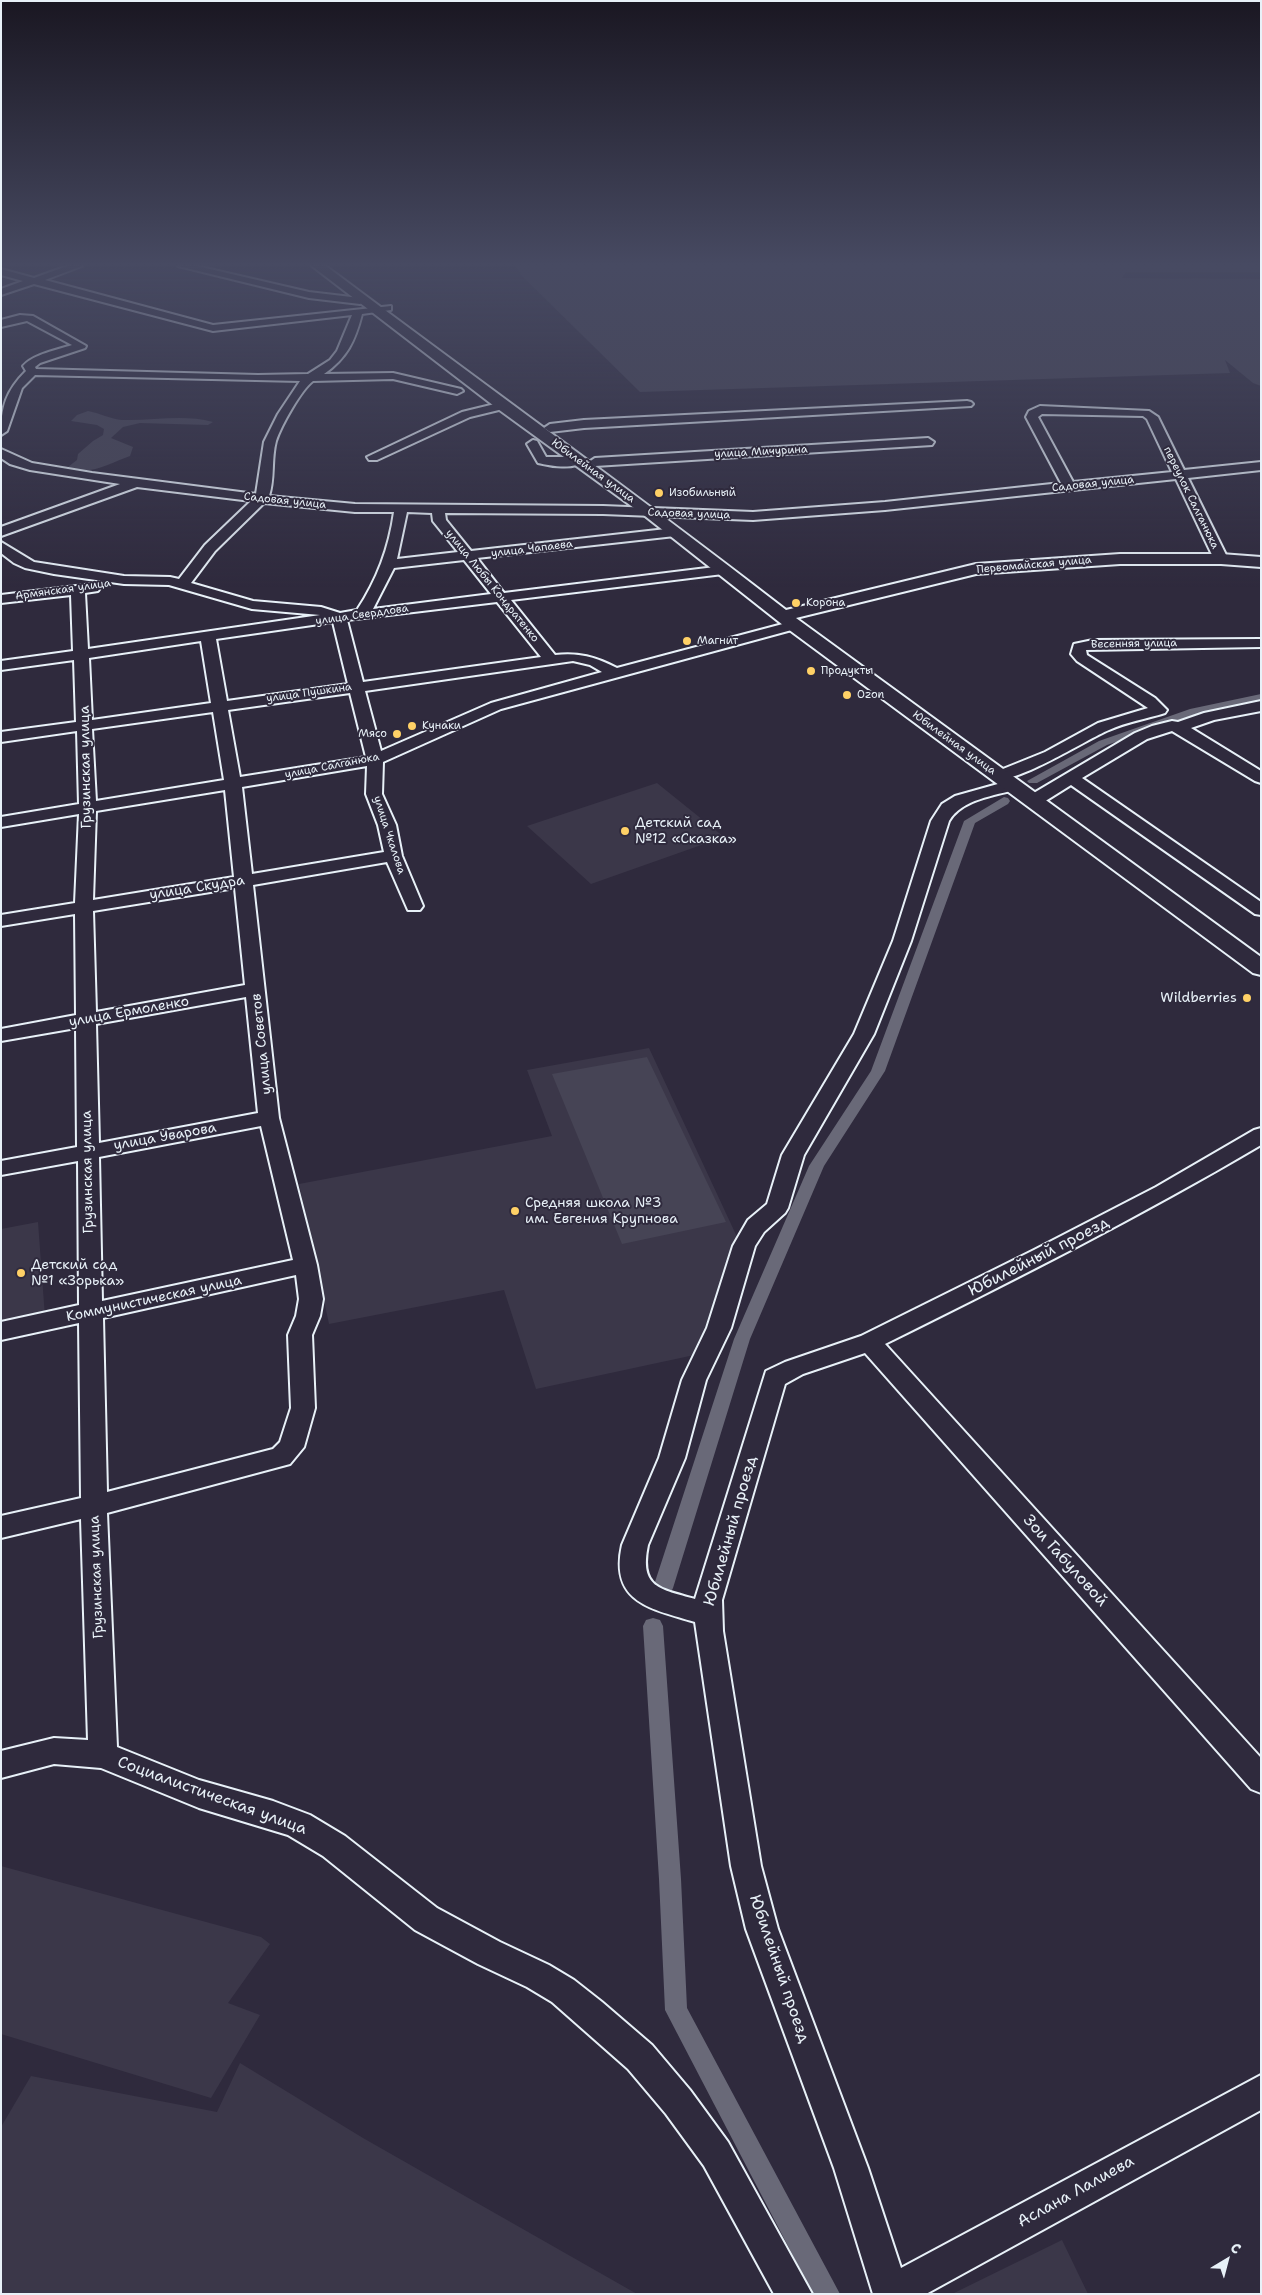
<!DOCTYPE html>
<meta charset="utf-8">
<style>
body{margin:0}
#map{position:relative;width:1262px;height:2295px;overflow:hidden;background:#2f2a3d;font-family:"Shantell Sans",sans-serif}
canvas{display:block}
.frame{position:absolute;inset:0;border:2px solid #e8f1f8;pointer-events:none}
.north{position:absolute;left:1202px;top:2235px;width:50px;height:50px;-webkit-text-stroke:4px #2f2a3d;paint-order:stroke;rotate:37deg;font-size:14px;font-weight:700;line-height:20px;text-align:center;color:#e8f1f8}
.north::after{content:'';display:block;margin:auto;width:18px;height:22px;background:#e8f1f8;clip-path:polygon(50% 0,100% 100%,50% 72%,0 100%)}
</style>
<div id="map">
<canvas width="1262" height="2295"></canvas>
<div class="frame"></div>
<div class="north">С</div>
</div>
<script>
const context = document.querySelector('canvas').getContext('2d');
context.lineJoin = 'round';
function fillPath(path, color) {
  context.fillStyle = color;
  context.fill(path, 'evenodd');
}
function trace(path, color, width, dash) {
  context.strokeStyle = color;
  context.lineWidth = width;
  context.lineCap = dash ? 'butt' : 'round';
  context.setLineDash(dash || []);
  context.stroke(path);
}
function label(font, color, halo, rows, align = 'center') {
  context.font = font + ' "Shantell Sans",sans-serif';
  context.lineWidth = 4;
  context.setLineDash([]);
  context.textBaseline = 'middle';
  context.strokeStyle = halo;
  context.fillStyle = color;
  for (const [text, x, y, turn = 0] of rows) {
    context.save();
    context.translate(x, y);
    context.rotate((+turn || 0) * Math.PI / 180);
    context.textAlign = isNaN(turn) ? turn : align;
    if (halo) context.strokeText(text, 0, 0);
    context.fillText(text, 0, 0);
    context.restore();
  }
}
fillPath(new Path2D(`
 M657 783 724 837 591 884 527 826Z
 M649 1048 738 1239 699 1354 536 1389 504 1290 329 1324 299 1184 552 1136 527 1070Z
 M38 1222 45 1317 1 1326V1229Z
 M1 1866 261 1937 270 1944 228 2003 260 2015 211 2098 1 2034Z
 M240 2063 363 2138 637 2294H1V2127L31 2076 217 2112Z
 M1062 2240 1088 2294H952Z`), '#3b3749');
fillPath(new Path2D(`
 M516 266H1261V272H1126L1122 278 1261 279V386L1253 383 1225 360 1230 373 640 392 521 275Z
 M88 411C99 413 111 419 122 420 153 421 183 414 213 422L208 425 140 423 123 427 111 438 133 447 130 456C109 463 90 477 68 467L77 460 78 454 93 441 103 435 104 429 97 425 71 421 77 415Z
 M647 1057 726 1222 622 1244 552 1074Z`), '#464455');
fillPath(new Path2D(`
 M1261 694V700L1197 714 1107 745 1037 783H1029L1027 781 1099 741 1190 709Z
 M1004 797 1008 798 1010 801 1008 804 975 823 885 1071 824 1166 750 1339 673 1588 670 1594 663 1596 656 1594 653 1588 734 1339 809 1166 871 1071 964 821Z
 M653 1618 660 1620 663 1626 681 1879 687 2008 840 2294H813L665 2010 659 1879 643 1626 646 1620Z`), '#696978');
const minor = new Path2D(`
 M67 266H82L45 280 213 325 391 306V310L362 314C355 341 347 358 324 374L393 373 461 389 463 391 457 394 393 379 313 381C301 390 281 426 276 441 271 459 275 478 269 496L355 504 603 506 753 512 885 502 1061 483 1026 417 1029 411 1040 406 1149 411 1158 417 1184 470 1261 462V470L1188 478 1228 559 1221 563 1214 559 1176 479 885 510 753 520 603 514 445 513 446 520 471 551 675 528 682 532 675 536 477 558 504 593 723 566 730 570 723 574 511 600 555 655C578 652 596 657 617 668L794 621 801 625 799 628 501 709 383 762 382 794 396 825 402 856 423 906 420 910H408L387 862 253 885 279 1118 317 1265 323 1299 320 1316 312 1335 315 1408 304 1447 290 1464 107 1513 117 1747 199 1780 273 1801 310 1815 345 1836 437 1908 500 1942 549 1965 574 1980 602 2002 652 2045 690 2090 728 2142 812 2294H774L704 2166 666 2114 628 2069 552 2002 527 1987 478 1964 415 1930 323 1856 288 1835 199 1808 101 1768 54 1764 1 1778V1751L54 1738 88 1740 81 1519 1 1538V1516L81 1498 79 1323 1 1340V1322L79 1305 78 1161 1 1175V1161L77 1147 76 1028 1 1041V1029L76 1015 75 914 1 926V915L75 903 79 814 1 827V817L79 804 77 731 1 742V732L76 722 74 660 1 670V661L73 651 71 595 1 603V595L93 584 98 585 100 588 98 591 85 593 88 649 320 615 252 609 169 585 124 584 54 574 25 568 14 563 1 553V542L34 562 124 576 170 577 179 579 205 545 251 501 137 487 1 536V527L120 484 30 470 10 464 1 458V449L32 463 92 473 256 494 264 442 278 414 300 381 35 375 22 388 7 431 1 435C1 407 6 391 26 371L23 366C34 354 57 350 72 345L27 321 1 327V320L20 315 33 316 86 346 85 348 40 363 35 367 36 369 258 375 308 374 330 360 337 351 352 315 213 331 34 284 1 295V289L23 281 1 275V269L34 278ZM1042 414 1143 416 1147 419 1172 472 1073 482 1038 417ZM264 503 355 512H394C389 548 377 580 357 610L340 613 321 607 253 601 191 583 215 551ZM407 512 432 513 433 521 458 552 397 559ZM464 560 491 594 373 609 394 568ZM497 602 541 657 363 682 347 620ZM333 622 348 684 227 701 216 639ZM201 641 211 703 92 720 89 658ZM573 661 590 665 602 672 491 703 381 751 365 691ZM350 693 366 757 240 777 228 710ZM213 712 224 780 96 801 92 729ZM367 766 366 794 378 825 384 852 252 874 242 787ZM225 790 234 877 93 900 96 811ZM235 888 245 985 96 1012 93 911ZM246 997 258 1113 99 1143 96 1024ZM261 1126 293 1260 102 1301 99 1157ZM296 1275 299 1299 296 1316 288 1335 291 1408 280 1442 273 1449 107 1492 103 1318Z
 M178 266H197L309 292 360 298 365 301 360 304 309 298Z
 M967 401 971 402 973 404 971 406 584 428 550 432 544 428 550 424 584 420Z
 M503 402 509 406 507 408 470 417 377 460H369L367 457 462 412Z
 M928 438 934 442 932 445 595 466 589 462 595 458Z
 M533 440 537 441 546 457H578L584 461C575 470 550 466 538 463L527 444Z
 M1261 639V647L1086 650 1087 655 1155 698 1167 710 1165 713C1146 719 1126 722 1109 730 1085 740 1016 785 993 779L991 776 993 773 1045 752 1098 723 1148 708 1077 661 1071 654 1074 644 1093 640Z
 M1261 701V711L1214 720 1191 728 1261 771V783L1255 781 1172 731 1147 739 1082 778 1261 902V915L1255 914 1071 785 1039 805H1027L1025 801 1027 797 1135 733 1152 726 1172 721 1178 722 1204 713Z
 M1012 780 1018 781 1020 785 1018 789C994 796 962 799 949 821L911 941 874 1034 804 1155 788 1208 785 1213 764 1232 755 1246 731 1328 706 1380 685 1458 648 1545C639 1588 660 1589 695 1599L766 1371 785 1362 861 1336 1034 1250 1156 1187 1254 1130 1261 1128V1145C1139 1217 1012 1281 885 1344L1261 1758V1793L1251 1789 865 1353 803 1374 785 1384 722 1600 723 1631 761 1866 778 1929 868 2168 901 2268 1261 2075V2110L926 2294H873L834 2168 746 1929 731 1866 695 1622C652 1609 609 1603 622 1545L659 1458 682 1380 707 1328 733 1246 748 1220 767 1204 782 1155 854 1034 893 941 931 821 942 804 955 796Z`);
const major = new Path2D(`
 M312 266H326C479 381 635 493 786 610L976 564 1120 554H1221L1261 557V567L1221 564H1120L976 574 796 618 1261 957V975L1253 973 788 629 645 516 498 409Z`);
trace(minor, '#e8f1f8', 4);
trace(major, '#e8f1f8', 4);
fillPath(minor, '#2f2a3d');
fillPath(major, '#2f2a3d');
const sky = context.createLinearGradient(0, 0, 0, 588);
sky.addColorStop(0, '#1a1722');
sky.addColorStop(0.45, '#474a62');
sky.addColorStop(1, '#474a6200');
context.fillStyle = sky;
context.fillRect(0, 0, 1262, 588);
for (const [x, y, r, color] of [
 [659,493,5,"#ffd166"],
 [796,603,5,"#ffd166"],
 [687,641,5,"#ffd166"],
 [811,671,5,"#ffd166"],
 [847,695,5,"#ffd166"],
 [412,726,5,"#ffd166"],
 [397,734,5,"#ffd166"],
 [625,831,5,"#ffd166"],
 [1247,998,5,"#ffd166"],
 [515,1211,5,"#ffd166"],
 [21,1273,5,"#ffd166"]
]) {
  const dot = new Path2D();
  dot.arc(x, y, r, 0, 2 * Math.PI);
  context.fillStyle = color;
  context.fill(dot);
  trace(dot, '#2f2a3d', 2);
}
label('11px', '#e8f1f8', '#2f2a3d', [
 ["улица Мичурина",761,452,-3],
 ["Юбилейная улица",593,471,36],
 ["Садовая улица",1093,484,-6],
 ["переулок Салганюка",1191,498,64],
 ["Садовая улица",285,501,6],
 ["Садовая улица",689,514,2],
 ["улица Чапаева",532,549,-7],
 ["Первомайская улица",1034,565,-5],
 ["улица Любы Кондратенко",492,586,51],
 ["Армянская улица",63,590,-8],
 ["улица Свердлова",362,615,-8],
 ["Весенняя улица",1134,644,-1],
 ["улица Пушкина",309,693,-8],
 ["Юбилейная улица",954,743,36],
 ["улица Салганюка",332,766,-11],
 ["улица Чкалова",389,835,72]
]);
label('11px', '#e8f1f8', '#2f2a3d', [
 ["Изобильный",669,493],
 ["Корона",806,603],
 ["Магнит",697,641],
 ["Продукты",821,671],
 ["Ozon",857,695],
 ["Кунаки",422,726],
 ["Мясо",387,734,"right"]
], 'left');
label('14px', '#e8f1f8', '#2f2a3d', [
 ["Грузинская улица",86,767,-91],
 ["улица Скудра",197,888,-9],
 ["улица Ермоленко",129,1012,-10],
 ["улица Советов",262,1044,-96],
 ["улица Уварова",165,1137,-10],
 ["Грузинская улица",88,1172,-91],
 ["Коммунистическая улица",154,1299,-12],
 ["Грузинская улица",97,1577,-92]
]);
label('14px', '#e8f1f8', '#2f2a3d', [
 ["Детский сад",635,823],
 ["№12 «Сказка»",635,839],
 ["Wildberries",1237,998,"right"],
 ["Средняя школа №3",525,1203],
 ["им. Евгения Крупнова",525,1219],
 ["Детский сад",31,1265],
 ["№1 «Зорька»",31,1281]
], 'left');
label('16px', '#e8f1f8', '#2f2a3d', [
 ["Юбилейный проезд",1039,1257,-27],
 ["Юбилейный проезд",731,1531,-74],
 ["Зои Габуловой",1065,1561,48],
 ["Социалистическая улица",212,1796,20],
 ["Юбилейный проезд",779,1969,71],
 ["Аслана Лалиева",1076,2192,-29]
]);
</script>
